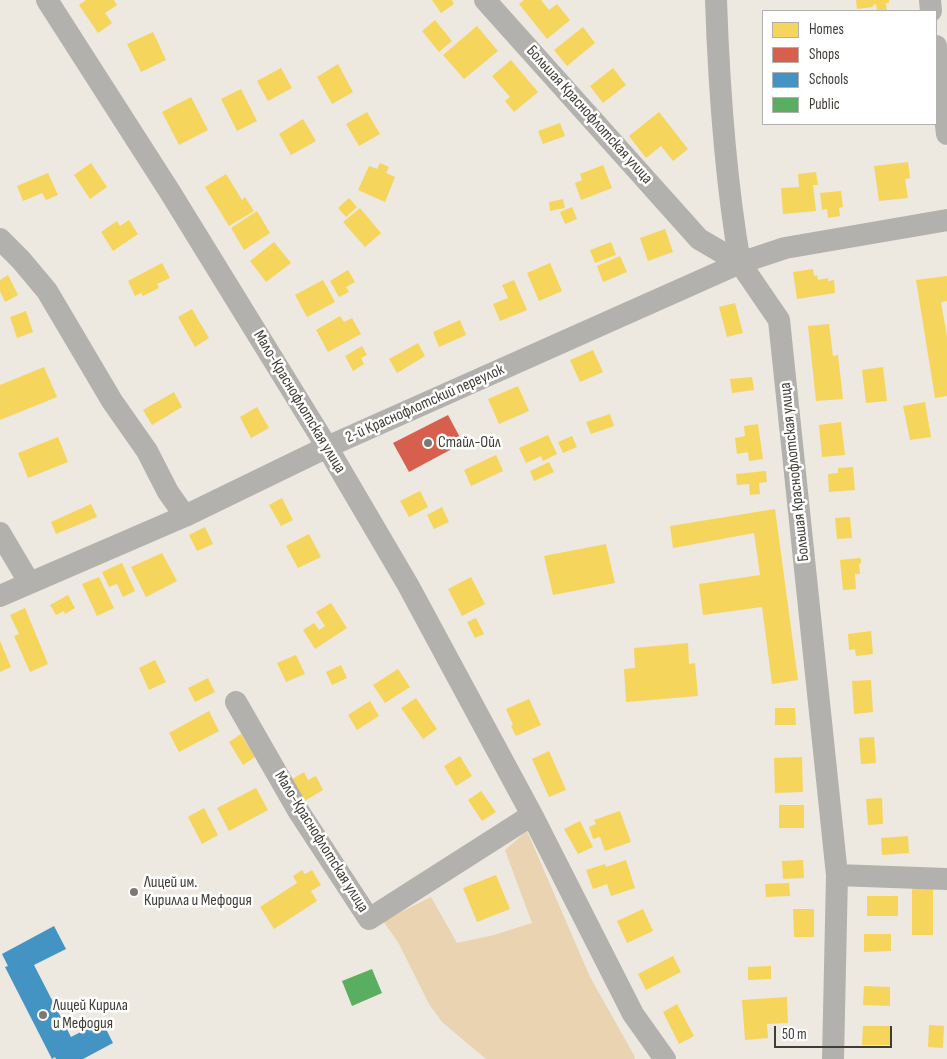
<!DOCTYPE html>
<meta charset="utf-8">
<style>
body{margin:0}
#map{position:relative;width:947px;height:1059px;overflow:hidden;background:#ede8e0;font-family:"Sofia Sans Condensed",sans-serif}
canvas{display:block}
.legend{position:absolute;left:762px;top:10px;width:175px;height:115px;box-sizing:border-box;background:#fff;border:1px solid #b3b1af;margin:0;padding:6px 9px;list-style:none;font-size:15px;color:#403c36}
.legend li{display:flex;align-items:center;gap:10px;height:25px}
.legend b{width:25px;border:1px solid #b3b1af}
.scale{position:absolute;left:774px;top:1026px;width:118px;height:22px;box-sizing:border-box;border:2px solid #403c36;border-top:0;padding-left:6px;font-size:15px;line-height:18px;white-space:nowrap;color:#403c36;-webkit-text-stroke:4px #fff;paint-order:stroke}
</style>
<div id="map">
<canvas width="947" height="1059"></canvas>
<ul class="legend">
<li><b style="height:14px;background:#f6d55c"></b>Homes</li>
<li><b style="height:14px;background:#d6604d"></b>Shops</li>
<li><b style="height:14px;background:#4393c3"></b>Schools</li>
<li><b style="height:14px;background:#5aae61"></b>Public</li>
</ul>
<div class="scale">50 m</div>
</div>
<script>
const context = document.querySelector('canvas').getContext('2d');
context.lineJoin = 'round';
function fillPath(path, color) {
  context.fillStyle = color;
  context.fill(path, 'evenodd');
}
function trace(path, color, width, dash) {
  context.strokeStyle = color;
  context.lineWidth = width;
  context.lineCap = dash ? 'butt' : 'round';
  context.setLineDash(dash || []);
  context.stroke(path);
}
function label(font, color, halo, rows, align = 'center') {
  context.font = font + ' "Sofia Sans Condensed",sans-serif';
  context.lineWidth = 5;
  context.setLineDash([]);
  context.textBaseline = 'middle';
  context.strokeStyle = halo;
  context.fillStyle = color;
  for (const [text, x, y, turn = 0] of rows) {
    context.save();
    context.translate(x, y);
    context.rotate((+turn || 0) * Math.PI / 180);
    context.textAlign = isNaN(turn) ? turn : align;
    if (halo) context.strokeText(text, 0, 0);
    context.fillText(text, 0, 0);
    context.restore();
  }
}
fillPath(new Path2D(`
 M527 831 590 977 635 1057 634 1059H486L442 1022 429 1004 398 942 383 921 431 897 457 943 494 935 532 923 505 850Z`), '#e9d3b0');
fillPath(new Path2D(`
 M86 0H114L117 5 105 13 112 23 98 33 79 5Z
 M432 0H452L454 4 441 13Z
 M524 0H541L549 10 557 4 570 20 547 39 519 4Z
 M856 0H889V3H886L887 11H877L876 4 873 5V7L857 9Z
 M435 20 452 41 439 52 422 31Z
 M477 26 498 51 464 79 443 55Z
 M583 27 595 43 567 66 554 50Z
 M153 32 166 60 141 72 127 44Z
 M511 60 538 92 514 112 505 101 510 97 492 76Z
 M338 64 353 92 332 104 317 77Z
 M281 68 292 88 268 101 257 81Z
 M613 68 626 85 603 103 590 86Z
 M241 89 257 121 237 131 221 99Z
 M191 97 208 130 179 145 162 112Z
 M367 112 380 134 359 146 346 124Z
 M659 112 688 149 673 161 661 146 646 158 629 136Z
 M303 119 316 141 291 155 279 134Z
 M560 123 565 136 543 144 538 131Z
 M908 162 910 178 905 179 908 198 879 201 874 166Z
 M91 163 107 187 90 199 74 175Z
 M380 163 389 167 386 173 395 177 385 202 358 190 369 166 377 169Z
 M603 165 612 188 581 200 575 183 582 180 580 174Z
 M816 172 818 185H813L816 211 783 214 781 188 799 187 798 174Z
 M48 173 58 195 46 200 42 193 23 201 17 186Z
 M226 174 242 200 245 197 254 211 229 226 205 187Z
 M841 191 843 207 839 208 840 216 828 218 827 209 822 210 820 193Z
 M349 198 357 207 346 217 338 208Z
 M563 199 565 208 550 211 549 202Z
 M572 207 577 219 565 224 560 212Z
 M360 208 381 233 365 247 343 222Z
 M257 211 270 233 244 250 231 228Z
 M129 220 138 234 113 251 101 232 117 221 120 226Z
 M665 229 673 252 648 261 640 238Z
 M274 242 291 263 266 282 250 261Z
 M611 242 616 255 595 263 590 250Z
 M620 256 627 272 603 282 597 266Z
 M162 263 170 278 157 284 159 288 143 296 141 293 135 296 128 281Z
 M550 263 562 291 539 301 527 273Z
 M813 269 814 276 817 275 818 280 828 278V281L834 280 835 293 797 299 793 272Z
 M348 270 355 282 346 287 349 292 339 297 330 281Z
 M8 275 18 295 5 302 0 291V280Z
 M947 276V301L941 302 947 337V396L935 398 916 280Z
 M323 280 335 302 307 317 295 295Z
 M514 280 527 310 500 321 493 304 508 298 502 285Z
 M735 303 743 333 727 337 719 307Z
 M192 309 209 338 195 347 178 317Z
 M26 311 33 332 17 338 10 317Z
 M340 316 344 322 352 318 361 334 328 352 316 330Z
 M460 320 466 335 439 347 433 332Z
 M829 324 833 356 838 355 843 399 816 401 808 326Z
 M418 343 425 356 397 373 389 359Z
 M362 346 367 355 361 358 364 364 353 371 345 356Z
 M593 350 603 372 580 382 570 360Z
 M44 367 57 397 0 420V385Z
 M883 367 887 401 866 403 862 370Z
 M752 377 754 390 732 393 730 379Z
 M518 386 529 411 499 424 488 399Z
 M174 392 182 407 152 425 143 410Z
 M925 402 931 437 910 440 903 406Z
 M257 407 269 428 251 438 240 417Z
 M610 414 614 426 591 434 586 422Z
 M841 422 845 455 822 457 819 425Z
 M758 424 763 459 749 461 748 452 737 454 735 438 745 436 744 426Z
 M548 435 557 454 543 461 541 456 526 463 519 448Z
 M572 436 577 447 563 453 558 442Z
 M58 437 68 462 28 478 18 453Z
 M496 455 503 471 471 486 464 470Z
 M549 462 554 472 534 481 530 471Z
 M853 467 855 490 829 492 828 474 838 473V468Z
 M766 471 767 482 759 483 760 494 750 495 749 484 737 485 736 474Z
 M420 491 428 507 409 517 400 501Z
 M282 498 293 520 281 526 269 505Z
 M91 504 97 517 56 534 51 522Z
 M442 507 449 522 434 529 427 515Z
 M775 509 798 680 772 684 762 607 703 615 699 584 760 575 754 533 673 548 670 526Z
 M850 517 852 538 837 539 835 518Z
 M205 527 213 544 197 551 189 535Z
 M309 534 321 557 298 568 286 546Z
 M606 544 615 583 553 595 544 556Z
 M162 553 177 581 146 597 131 567Z
 M859 558 861 559V563L859 564 860 574H855L856 589 843 590 840 560Z
 M122 563 135 591 123 597 117 584 109 587 102 572Z
 M99 577 114 608 97 616 82 584Z
 M471 577 485 604 462 616 448 589Z
 M68 595 75 608 65 614 64 611 56 615 50 605Z
 M331 603 347 628 315 649 303 630 314 623 319 630 325 626 316 612Z
 M25 608 48 664 30 672 14 636 19 634 10 615Z
 M476 618 484 634 475 638 467 622Z
 M871 631 873 654 856 656 855 649 849 650 848 634Z
 M0 641 11 667 0 672Z
 M688 643 689 664 695 663 698 696 626 702 624 669 635 668 634 648Z
 M296 655 305 674 286 682 277 663Z
 M155 660 166 682 149 690 139 668Z
 M341 665 347 678 332 685 326 672Z
 M398 669 410 687 385 703 373 685Z
 M208 678 215 692 195 702 188 688Z
 M871 680 873 712 854 714 852 681Z
 M416 698 437 729 423 739 401 708Z
 M529 699 541 725 516 736 511 726 513 725 506 709Z
 M370 701 379 716 357 730 348 715Z
 M775 708H795L796 725H775Z
 M209 711 219 731 179 752 169 733Z
 M241 734 255 757 243 765 229 742Z
 M874 737 876 763 861 764 859 738Z
 M549 751 566 790 549 797 532 759Z
 M460 756 472 776 456 786 444 766Z
 M802 757 803 792 775 793 774 758Z
 M304 772 308 780 316 776 323 790 303 802 291 780Z
 M256 788 268 810 229 831 217 808Z
 M481 791 496 812 482 821 468 800Z
 M882 798 883 824 868 825 866 799Z
 M779 805H804V828H779Z
 M204 808 218 835 202 844 188 817Z
 M620 811 631 842 605 851 600 837 593 839 589 827 596 824 594 820Z
 M580 821 593 847 578 854 564 829Z
 M908 836 909 853 882 855 881 838Z
 M626 860 635 888 611 896 607 884 593 889 586 870 605 864 606 867Z
 M803 860 804 878 783 879 782 861Z
 M302 870 305 874 312 870 321 885 311 891 317 901 274 929 260 907 297 883 293 876Z
 M496 875 510 909 477 922 463 888Z
 M789 883 790 896 766 897 765 884Z
 M912 885H933V935H912Z
 M867 896H898V916H867Z
 M643 909 653 931 627 943 617 921Z
 M793 909H814V937H794Z
 M864 934H891V951L864 952Z
 M673 956 681 972 646 990 638 974Z
 M771 966V979L748 980V967Z
 M864 986 890 987V1006L863 1005Z
 M787 997 788 1023 767 1024 768 1038 745 1040 742 1000Z
 M677 1004 694 1036 679 1044 663 1012Z
 M929 1025 944 1026 943 1048 928 1047Z
 M863 1026H892V1045H862Z`), '#f6d55c');
fillPath(new Path2D(`
 M448 415 463 443 409 472 393 443Z`), '#d6604d');
fillPath(new Path2D(`
 M54 926 66 949 34 965 71 1037 102 1021 113 1043 83 1059H56L55 1057 52 1059 5 967 8 966 2 954Z`), '#4393c3');
fillPath(new Path2D(`
 M372 969 382 993 352 1006 342 981Z`), '#5aae61');
trace(new Path2D(`
 M47 0 170 192 327 447 408 585 532 815 633 1014 665 1059
 M485 0 699 239 740 263 779 320 837 875 833 1059
 M716 0C719 88 725 177 740 263
 M930 0 931 11
 M936 46 947 134
 M0 239 21 260 47 291 112 401 147 451 168 492 185 516
 M0 533 29 582
 M0 596 185 516 327 447 740 263 785 248 947 220
 M236 702 299 812 369 919 532 815
 M837 875 947 879`), '#b2b1ae', 22);
for (const [x, y, r, color] of [
 [428,443,5,"#7d7872"],
 [134,892,5,"#7d7872"],
 [43,1015,5,"#7d7872"]
]) {
  const dot = new Path2D();
  dot.arc(x, y, r, 0, 2 * Math.PI);
  context.fillStyle = color;
  context.fill(dot);
  trace(dot, '#fff', 2);
}
label('16px', '#403c36', '#fff', [
 ["Большая Краснофлотская улица",589,115,48],
 ["Мало-Краснофлотская улица",299,402,59],
 ["2-й Краснофлотский переулок",425,404,-24],
 ["Большая Краснофлотская улица",795,472,-96],
 ["Мало-Краснофлотская улица",321,842,58]
]);
label('16px', '#403c36', '#fff', [
 ["Стайл-Ойл",438,443],
 ["Лицей им.",144,883],
 ["Кирилла и Мефодия",144,901],
 ["Лицей Кирила",53,1006],
 ["и Мефодия",53,1024]
], 'left');
</script>
